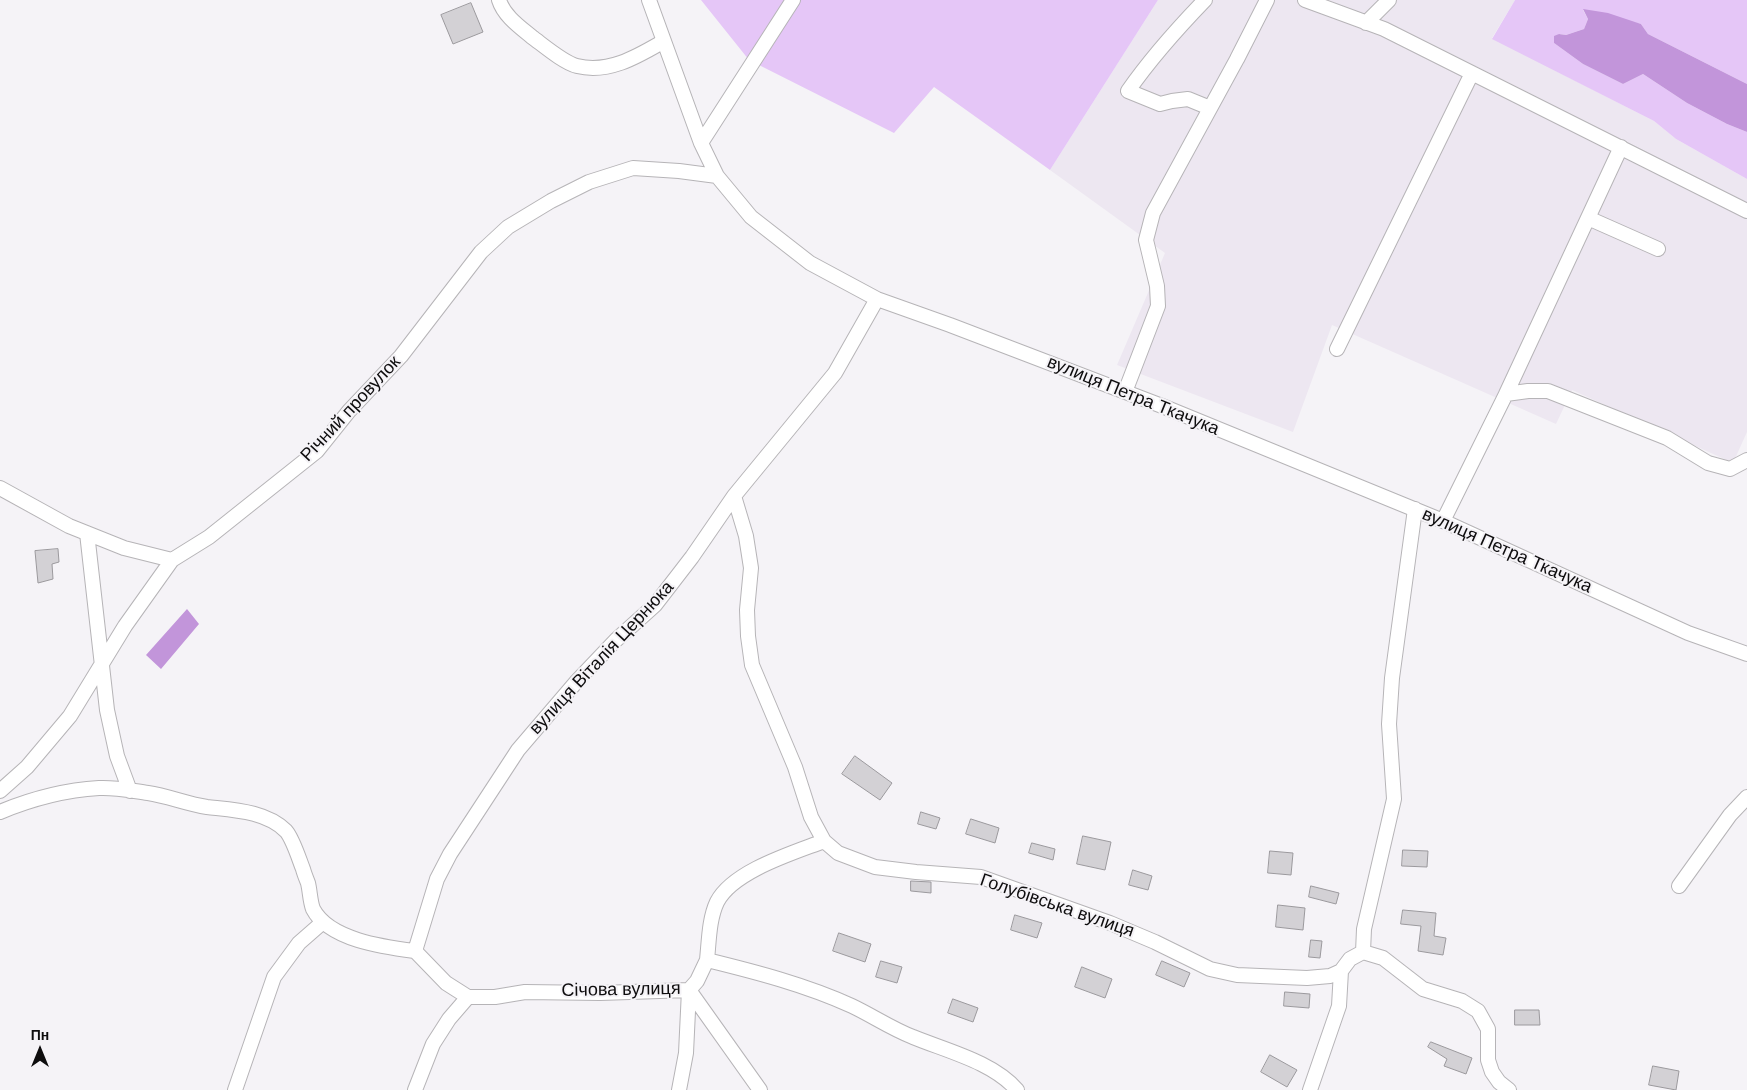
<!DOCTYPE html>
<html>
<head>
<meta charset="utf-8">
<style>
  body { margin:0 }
  #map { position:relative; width:1747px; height:1090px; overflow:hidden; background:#f5f3f7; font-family:Helvetica,sans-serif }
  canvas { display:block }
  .north { position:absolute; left:15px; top:1025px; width:50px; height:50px; -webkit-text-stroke:4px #f5f3f7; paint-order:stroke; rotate:0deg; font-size:14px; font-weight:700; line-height:20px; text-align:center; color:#0e0d0e }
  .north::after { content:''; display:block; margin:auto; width:18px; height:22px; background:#0e0d0e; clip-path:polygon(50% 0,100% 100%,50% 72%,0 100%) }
</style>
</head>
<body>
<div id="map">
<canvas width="1747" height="1090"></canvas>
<div class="north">Пн</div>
</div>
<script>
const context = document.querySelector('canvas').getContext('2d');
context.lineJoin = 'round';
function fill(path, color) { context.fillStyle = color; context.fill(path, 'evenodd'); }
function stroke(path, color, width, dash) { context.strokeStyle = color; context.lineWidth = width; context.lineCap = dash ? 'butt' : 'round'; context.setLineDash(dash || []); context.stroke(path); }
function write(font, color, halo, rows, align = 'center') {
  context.font = font + ' Helvetica,sans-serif'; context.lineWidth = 4; context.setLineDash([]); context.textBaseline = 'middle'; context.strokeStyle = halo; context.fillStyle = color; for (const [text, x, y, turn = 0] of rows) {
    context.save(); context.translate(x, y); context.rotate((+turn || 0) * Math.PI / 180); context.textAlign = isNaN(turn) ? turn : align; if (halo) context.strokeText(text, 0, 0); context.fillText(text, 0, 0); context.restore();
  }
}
fill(new Path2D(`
  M1158 0H1515L1492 38 1654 121 1676 139 1747 179V432L1733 463 1572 390 1556 424 1332 325 1293 432 1117 365 1165 253 1050 170Z`), '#ede7f1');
fill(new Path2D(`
  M701 0H1158L1050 170 934 87 894 133 749 60Z
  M1515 0H1747V84L1648 34 1641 24 1583 10 1588 19 1584 29 1566 35 1559 34 1554 43 1583 64 1623 84 1643 74 1687 103 1727 124 1747 132V179L1676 139 1654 121 1492 39Z`), '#e5c6f7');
fill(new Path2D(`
  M1583 9 1608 13 1641 24 1648 34 1747 84V132L1727 124 1687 103 1643 74 1623 84 1583 64 1554 43V36L1559 34 1566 35 1584 29 1588 19Z
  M187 609 199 624 161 669 146 655Z`), '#c295da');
const building = new Path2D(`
  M471 3 483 32 453 44 441 15Z
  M58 549 59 562 52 564 53 579 38 583 35 551Z
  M855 756 892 783 880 800 842 774Z
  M921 812 940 818 936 829 918 824Z
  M971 819 999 828 995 843 966 834Z
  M1083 836 1111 842 1105 870 1077 864Z
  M1032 843 1055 849 1053 860 1029 853Z
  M1403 850 1428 851 1427 867 1402 866Z
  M1270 851 1293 853 1291 875 1268 873Z
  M1133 870 1152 876 1148 890 1129 885Z
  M911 881 931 882V893L911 891Z
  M1311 886 1339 893 1336 904 1309 897Z
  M1278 905 1305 908 1303 930 1276 927Z
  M1403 910 1436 913 1434 936 1446 938 1443 955 1418 951 1421 926 1401 924Z
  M1015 915 1042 923 1037 938 1011 930Z
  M839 933 871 944 865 962 833 951Z
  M1311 940 1322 941 1320 958 1309 957Z
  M881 961 902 967 897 983 876 977Z
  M1162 961 1190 973 1184 987 1156 975Z
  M1082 967 1112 979 1105 998 1075 987Z
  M1285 992 1310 994 1309 1008 1284 1006Z
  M953 999 978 1008 973 1022 948 1013Z
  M1515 1010H1539L1540 1025H1515Z
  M1431 1042 1472 1058 1466 1074 1444 1066 1447 1059 1428 1047Z
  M1270 1055 1297 1070 1287 1087 1261 1072Z
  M1653 1066 1679 1071 1676 1090 1649 1085Z`);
fill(building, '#d3d1d5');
stroke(building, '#9b999d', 1);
const minor = new Path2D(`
  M499 0C504 16 520 27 532 37 543 45 564 63 577 66 609 74 638 56 664 41
  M649 0 701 143 717 176 751 217 810 263 877 299 950 325 1162 406 1443 521 1688 633 1747 654
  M1205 0C1177 29 1151 58 1128 91L1160 104 1172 101 1188 99 1210 108
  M1305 0 1384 29 1747 211
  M1366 23 1389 0
  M701 143 793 0
  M1588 218 1658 249
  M1337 349 1472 73
  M1125 392 1158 306 1157 286 1146 240 1153 213 1237 59 1267 0
  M1506 394 1621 147
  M0 488 69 526 124 548 172 560
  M734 496 746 536 751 568 747 610 748 636 752 665 795 767 811 817 824 841 838 853 875 867 916 872 981 877 1110 923 1155 942 1210 969 1237 975 1307 978 1330 976 1341 971 1350 959 1363 952 1383 958 1423 989 1462 1001 1478 1011 1488 1029V1060L1492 1072 1499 1082 1509 1090
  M1443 521 1506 394 1528 391H1548L1667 438 1708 463 1730 469 1747 460
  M87 533 107 710 117 756 130 791
  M0 791 27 767 70 716 125 626 172 560 209 537 317 451 349 411 401 356 481 252 508 227 551 201 589 182 633 168 679 171 717 176
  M0 812C31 799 66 790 99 788 115 787 133 791 148 793 168 796 187 804 207 807 233 810 266 811 286 831 293 839 299 859 303 869 304 873 306 878 308 883 310 891 310 901 313 909 329 940 384 947 415 951
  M1679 886 1730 815 1747 797
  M1363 952 1364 929 1394 799 1389 724 1392 678 1415 509
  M707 960C709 941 709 919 717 902 733 871 793 853 824 841
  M689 990 760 1090
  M468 997 446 983 415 951 437 879 450 854 518 750 577 681 616 640 655 605 692 557 734 496 835 373 877 299
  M235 1090 274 977 299 943 323 922
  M415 1090 433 1044 449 1019 468 997H495L525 992 600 993 689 990 697 981 707 960C756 972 806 985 852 1006 873 1016 892 1029 913 1037 947 1051 993 1062 1017 1090
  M679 1090 686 1053 689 990
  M1310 1090 1339 1006 1341 971`);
stroke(minor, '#b6b4b7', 16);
stroke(minor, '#fff', 14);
write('18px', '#0e0d0e', '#f5f3f7', [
  ["вулиця Петра Ткачука",1133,396,22],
  ["Річний провулок",351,409,-47],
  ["вулиця Петра Ткачука",1507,551,24],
  ["вулиця Віталія Цернюка",602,658,-47],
  ["Голубівська вулиця",1057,906,19],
  ["Січова вулиця",621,990,-1]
]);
</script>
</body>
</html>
